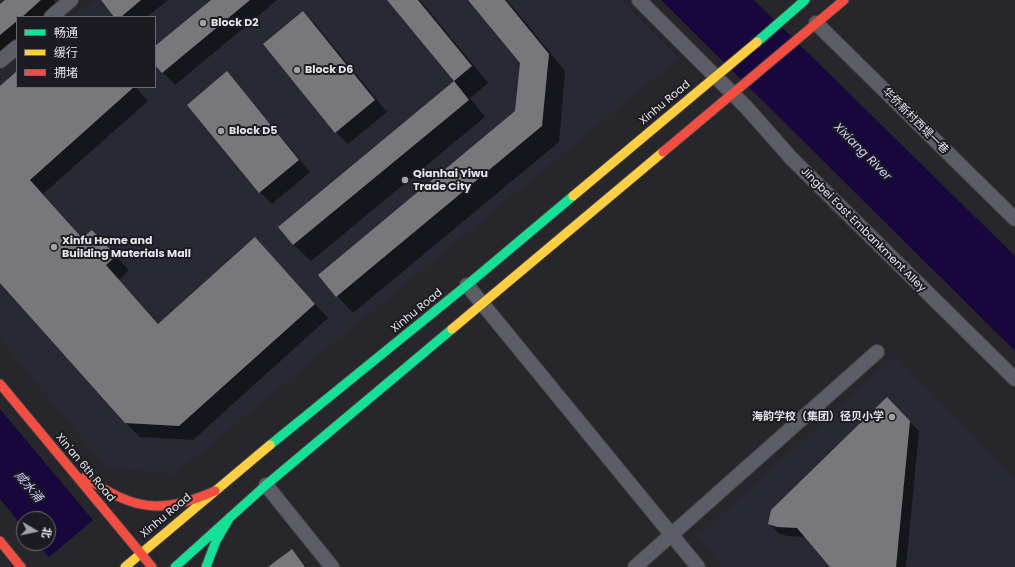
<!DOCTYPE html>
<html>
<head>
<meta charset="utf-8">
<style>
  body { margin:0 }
  #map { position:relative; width:1015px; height:567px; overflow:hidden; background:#26262b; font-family:Poppins,"Noto Sans SC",sans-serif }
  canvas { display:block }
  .legend { position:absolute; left:16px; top:16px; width:140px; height:72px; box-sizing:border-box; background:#1c1b22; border:1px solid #6c6b71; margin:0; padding:5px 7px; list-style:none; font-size:12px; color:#e3e3e8 }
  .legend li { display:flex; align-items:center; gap:8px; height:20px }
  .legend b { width:20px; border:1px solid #6c6b71 }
  .north { position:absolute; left:16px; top:511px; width:40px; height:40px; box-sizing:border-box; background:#1c1b22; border:1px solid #6c6b71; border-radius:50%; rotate:99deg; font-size:11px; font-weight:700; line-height:16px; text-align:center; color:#e3e3e8 }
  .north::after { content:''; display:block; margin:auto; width:14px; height:18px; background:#a1a1a6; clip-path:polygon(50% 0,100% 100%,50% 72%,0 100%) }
</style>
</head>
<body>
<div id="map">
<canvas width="1015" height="567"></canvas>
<ul class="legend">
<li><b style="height:5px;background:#16e098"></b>畅通</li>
<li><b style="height:5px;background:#ffcf43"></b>缓行</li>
<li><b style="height:5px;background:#f24e42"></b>拥堵</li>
</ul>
<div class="north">北</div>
</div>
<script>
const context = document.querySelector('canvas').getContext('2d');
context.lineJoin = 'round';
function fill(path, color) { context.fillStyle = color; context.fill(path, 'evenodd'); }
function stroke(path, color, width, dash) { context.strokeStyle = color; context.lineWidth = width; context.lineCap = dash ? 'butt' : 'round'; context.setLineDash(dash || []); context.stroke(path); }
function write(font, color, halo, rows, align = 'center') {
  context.font = font + ' Poppins,"Noto Sans SC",sans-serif'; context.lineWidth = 4; context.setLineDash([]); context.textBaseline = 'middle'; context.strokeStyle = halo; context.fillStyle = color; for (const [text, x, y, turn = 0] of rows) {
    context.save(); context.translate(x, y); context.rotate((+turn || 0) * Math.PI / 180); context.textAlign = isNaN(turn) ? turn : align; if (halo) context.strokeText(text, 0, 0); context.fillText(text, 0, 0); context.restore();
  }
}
fill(new Path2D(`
  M93 0H621L679 58 175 474 106 468 0 339V81L17 66V87H155V17H73Z
  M896 356 1015 478V567H722L697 537Z`), '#292935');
fill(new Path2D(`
  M661 0H754L1015 256V351Z
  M0 409 93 520 49 557 37 543H48V519H24V528L0 499Z`), '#17073c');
fill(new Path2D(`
  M7 0H53L63 12 57 17H17V51L0 66V6Z
  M103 0H168L147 17H116Z
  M213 0H277L175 85 155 64V47Z
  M388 0H420L488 83 470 98 485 117 311 261 294 245 280 227 455 81Z
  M469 0H507L565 71 559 142 353 313 337 296 516 112 521 63Z
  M303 12 315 24 387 112 348 144 336 132 264 45Z
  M17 72V87H136L148 101 43 194 83 239 92 231 129 270 119 280 159 324 255 238 328 318 193 440 140 437 126 423 0 281V87Z
  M226 73 238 85 310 172 272 204 260 192 188 105Z
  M896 408 919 431 906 567H832L806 537 787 536 778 533 769 523Z
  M292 551 306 567H270Z`), '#0007');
fill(new Path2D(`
  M5 0H41L22 17H17V21L0 35V4Z
  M101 0H141L121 17H114Z
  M211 0H250L162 73 155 65V46Z
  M387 0H418L472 66 454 81Z
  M468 0H505L549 54 542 126 336 297 318 275 515 111 520 63Z
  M303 11 375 100 335 133 263 44Z
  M17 71V87H134L30 180 82 238 92 230 116 256 106 265 158 324 255 237 315 304 179 426 125 423 0 283V86Z
  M227 71 299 160 259 193 187 105Z
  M454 81 469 100 293 245 278 227Z
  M887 397 910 421 896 567H830L797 528 777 527 768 524 771 510Z
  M292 549 305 567H268Z`), '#78787c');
const street = new Path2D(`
  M639 0 746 107 791 158 1015 379
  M51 17 71 0
  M816 23 1015 219
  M0 61 17 47
  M467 285 698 567
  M266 485 332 567
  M635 567 877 352`);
const fast = new Path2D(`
  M757 42 805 0
  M270 445 467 285 573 196
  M175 567 266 485 452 329
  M206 567 216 541 230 517`);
const slow = new Path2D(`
  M573 196 757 42
  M452 329 663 152
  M125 567 270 445`);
const jam = new Path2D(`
  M663 152 844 0
  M0 384 152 567
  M85 477C134 510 160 515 215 491
  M0 541 21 567`);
stroke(street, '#414145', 16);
stroke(fast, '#414145', 11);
stroke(slow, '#414145', 11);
stroke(jam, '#414145', 11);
stroke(street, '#5d5d67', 14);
stroke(fast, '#16e098', 9);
stroke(slow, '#ffcf43', 9);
stroke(jam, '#f24e42', 9);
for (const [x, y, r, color] of [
  [203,23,4,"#a1a1a6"],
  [297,70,4,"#a1a1a6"],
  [221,131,4,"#a1a1a6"],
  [405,180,4,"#a1a1a6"],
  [54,247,4,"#a1a1a6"],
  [892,417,4,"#a1a1a6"]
]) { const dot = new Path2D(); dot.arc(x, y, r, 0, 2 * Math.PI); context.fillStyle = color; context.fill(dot); stroke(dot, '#1c1b22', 1.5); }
write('bold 11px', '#e3e3e8', '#1c1b22', [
  ["Block D2",211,23],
  ["Block D6",305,70],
  ["Block D5",229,131],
  ["Qianhai Yiwu",413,174],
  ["Trade City",413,187],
  ["Xinfu Home and",62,241],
  ["Building Materials Mall",62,254],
  ["海韵学校（集团）径贝小学",884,417,"right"]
], 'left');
write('11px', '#e3e3e8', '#1c1b22', [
  ["Xinhu Road",665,103,-40],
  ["华侨新村西堤一巷",915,121,45],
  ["Jingbei East Embankment Alley",863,230,45],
  ["Xinhu Road",417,311,-39],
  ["Xin'an 6th Road",85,468,50],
  ["Xinhu Road",166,516,-40]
]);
write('italic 12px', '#cfcdfa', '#1c1b22', [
  ["Xixiang River",862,152,45],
  ["咸水涌",28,487,50]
]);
</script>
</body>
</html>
